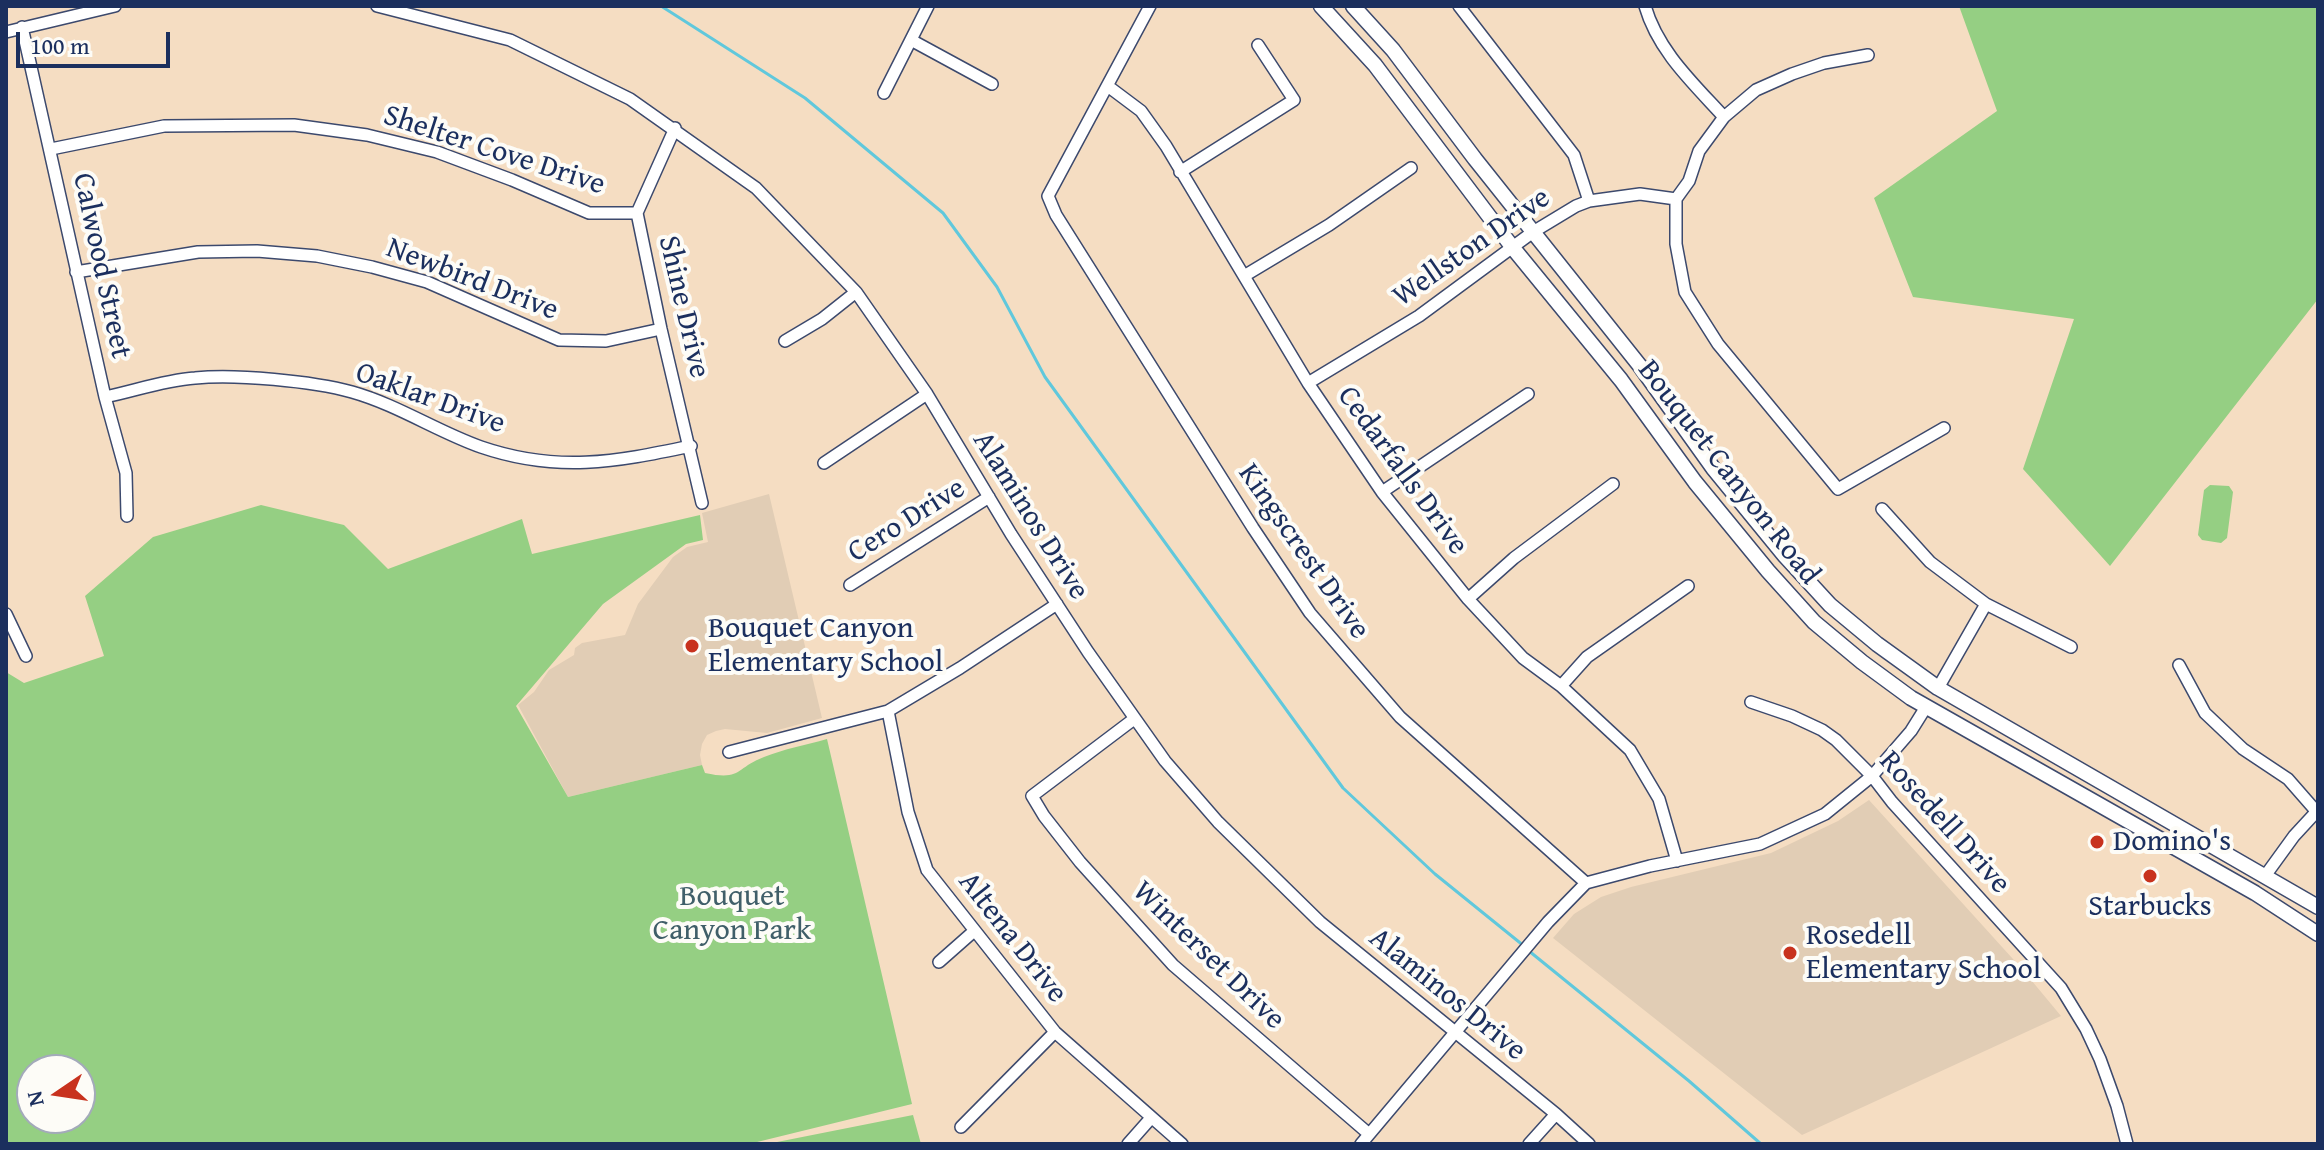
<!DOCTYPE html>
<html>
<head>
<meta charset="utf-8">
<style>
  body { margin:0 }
  #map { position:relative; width:2324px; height:1150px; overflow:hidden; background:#f5ddc2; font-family:"Gentium Book Plus",serif }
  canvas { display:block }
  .frame { position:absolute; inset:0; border:8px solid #1b2f5e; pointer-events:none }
  .north { position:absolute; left:16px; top:1054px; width:80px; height:80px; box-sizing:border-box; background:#fdfcf7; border:2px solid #a3aaba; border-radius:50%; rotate:257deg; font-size:22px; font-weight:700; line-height:32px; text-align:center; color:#1b2f5e }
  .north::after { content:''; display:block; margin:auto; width:28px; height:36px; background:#c8321e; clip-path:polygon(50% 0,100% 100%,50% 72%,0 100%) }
  .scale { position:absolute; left:16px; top:32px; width:154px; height:36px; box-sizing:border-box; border:4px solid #1b2f5e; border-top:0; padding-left:10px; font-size:24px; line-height:28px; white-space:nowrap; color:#1b2f5e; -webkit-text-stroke:6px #fdfcf7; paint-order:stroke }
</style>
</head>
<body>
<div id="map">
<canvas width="2324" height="1150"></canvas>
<div class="frame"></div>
<div class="north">N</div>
<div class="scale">100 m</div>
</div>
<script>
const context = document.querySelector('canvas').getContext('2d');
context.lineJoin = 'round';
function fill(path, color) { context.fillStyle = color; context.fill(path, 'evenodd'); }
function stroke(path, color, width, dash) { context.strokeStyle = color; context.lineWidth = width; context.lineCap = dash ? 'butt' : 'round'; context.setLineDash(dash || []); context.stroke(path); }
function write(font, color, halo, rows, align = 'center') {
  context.font = font + ' "Gentium Book Plus",serif'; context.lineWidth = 8; context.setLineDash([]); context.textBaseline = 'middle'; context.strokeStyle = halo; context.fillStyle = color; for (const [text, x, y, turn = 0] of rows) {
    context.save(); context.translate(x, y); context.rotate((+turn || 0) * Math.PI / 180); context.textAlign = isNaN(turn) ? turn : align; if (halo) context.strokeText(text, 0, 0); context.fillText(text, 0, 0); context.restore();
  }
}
fill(new Path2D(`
  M769 494 822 718 767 733 725 729 716 731 707 735 702 744 700 755 702 765 568 797 518 705 534 692 549 670 574 655 575 648 582 643 625 635 638 604 673 557 687 547 708 542 702 513Z
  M1869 800 2022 969 2061 1016 1802 1135 1553 938 1574 914 1601 897 1631 887 1771 853 1838 821Z`), '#e1cdb5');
fill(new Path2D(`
  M1959 6H2318V299L2110 566 2023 469 2074 319 1913 297 1874 198 1997 111Z
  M2210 485 2229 486 2233 492 2227 538 2221 543 2202 540 2198 535 2204 490Z
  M261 505 344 525 388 569 522 519 532 554 700 515 703 540 686 544 603 604 516 706 568 797 702 765 705 773C742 781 735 768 764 757 784 749 806 745 827 739L912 1104 749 1144H6V672L24 683 104 656 85 596 153 537ZM80 1070V1118H32V1070Z
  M913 1115 921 1144H767Z`), '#95cf83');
stroke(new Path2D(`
  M661 6 805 98 943 213 997 287 1045 377 1343 788 1435 874 1524 946
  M1529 951 1689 1081 1761 1144`), '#60c8dc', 3);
const minor = new Path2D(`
  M377 6 510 40 630 99 756 188 856 292 927 394 1011 534 1088 652 1165 761 1218 822 1320 922 1556 1114 1589 1144
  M1150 6 1048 196 1056 215 1253 528 1310 613 1400 717 1586 883
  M1459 6 1574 155 1589 201
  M1645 6C1658 51 1693 83 1724 117
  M22 27 105 397 126 473 127 516
  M6 32 115 6
  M911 40 992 84
  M1868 55 1824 63 1792 74 1756 90 1724 117 1699 151 1689 181 1676 199V244L1685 292 1718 344 1838 489 1944 428
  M1109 87 1141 111 1166 146 1308 383 1382 492 1468 599 1523 658 1561 686 1630 750 1659 799 1677 861
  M884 93 928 6
  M675 128 637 213 661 329 702 503
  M51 149 164 126 294 125 367 135 437 152 512 180 589 213H637
  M1180 172 1294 100 1258 45
  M76 272 198 252 257 251 317 256 372 267 427 282 559 340 606 341 661 329
  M1244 276 1329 225 1411 168
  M785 341 822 319 856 292
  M1308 383 1419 316 1533 232 1576 206 1589 201 1640 194 1676 199
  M105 397C134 391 165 380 195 378 236 374 312 381 352 392 398 405 438 432 481 447 557 473 615 462 691 446
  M824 463 927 394
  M1382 492 1528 394
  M1882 509 1930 562 1986 604 2071 647
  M850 585 989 497
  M1468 599 1514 558 1613 484
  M6 614 26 656
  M2179 665 2205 713 2243 749 2288 779 2316 811
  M1561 686 1587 657 1688 586
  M1938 688 1986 604
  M1751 702 1792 716 1822 730 1836 740 1872 776 1892 802 2061 988 2086 1029 2100 1059 2117 1106 2127 1144
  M888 711 908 812 927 870 1055 1032 1182 1144
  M1134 719 1032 796 1044 816 1080 862 1173 965 1369 1134
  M729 752 888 711 960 668 1057 604
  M2265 876 2294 836 2318 810
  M939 962 973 932
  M961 1127 1055 1032
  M1128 1144 1151 1118
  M1361 1144 1548 922 1586 883 1650 866 1760 844 1825 814 1872 776 1911 731 1926 707
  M1529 1144 1556 1114`);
const major = new Path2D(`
  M1321 6 1375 65 1513 248 1621 380 1695 482 1768 571 1814 622 1862 662 1911 698 2255 893 2318 934
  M1353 6 1393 50 1475 159 1640 366 1713 468 1785 556 1830 605 1877 644 1938 688 2318 907`);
stroke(minor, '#3c496d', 14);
stroke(major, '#3c496d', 17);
stroke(minor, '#fff', 11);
stroke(major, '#fff', 14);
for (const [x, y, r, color] of [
  [692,646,8,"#c8321e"],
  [2097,842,8,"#c8321e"],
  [2150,876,8,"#c8321e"],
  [1790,953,8,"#c8321e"]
]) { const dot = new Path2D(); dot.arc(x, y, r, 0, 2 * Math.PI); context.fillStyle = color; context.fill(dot); stroke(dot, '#fdfcf7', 3); }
write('30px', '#1b2f5e', '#fdfcf7', [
  ["Shelter Cove Drive",494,151,18],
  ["Wellston Drive",1472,248,-35],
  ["Calwood Street",101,266,78],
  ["Newbird Drive",472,280,21],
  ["Shine Drive",683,307,77],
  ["Oaklar Drive",430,399,20],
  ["Cedarfalls Drive",1402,471,54],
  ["Bouquet Canyon Road",1728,473,52],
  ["Alaminos Drive",1030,516,58],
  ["Cero Drive",907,521,-32],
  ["Kingscrest Drive",1303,552,55],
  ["Rosedell Drive",1944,823,48],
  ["Altena Drive",1012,938,52],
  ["Winterset Drive",1208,956,44],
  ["Alaminos Drive",1447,995,39]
]);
write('30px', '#1b2f5e', '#fdfcf7', [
  ["Bouquet Canyon",708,629],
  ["Elementary School",708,663],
  ["Domino's",2113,842],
  ["Starbucks",2150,907,"center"],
  ["Rosedell",1806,936],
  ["Elementary School",1806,970]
], 'left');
write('30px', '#405f69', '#fdfcf7', [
  ["Bouquet",732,897],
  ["Canyon Park",732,931]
]);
</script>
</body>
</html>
